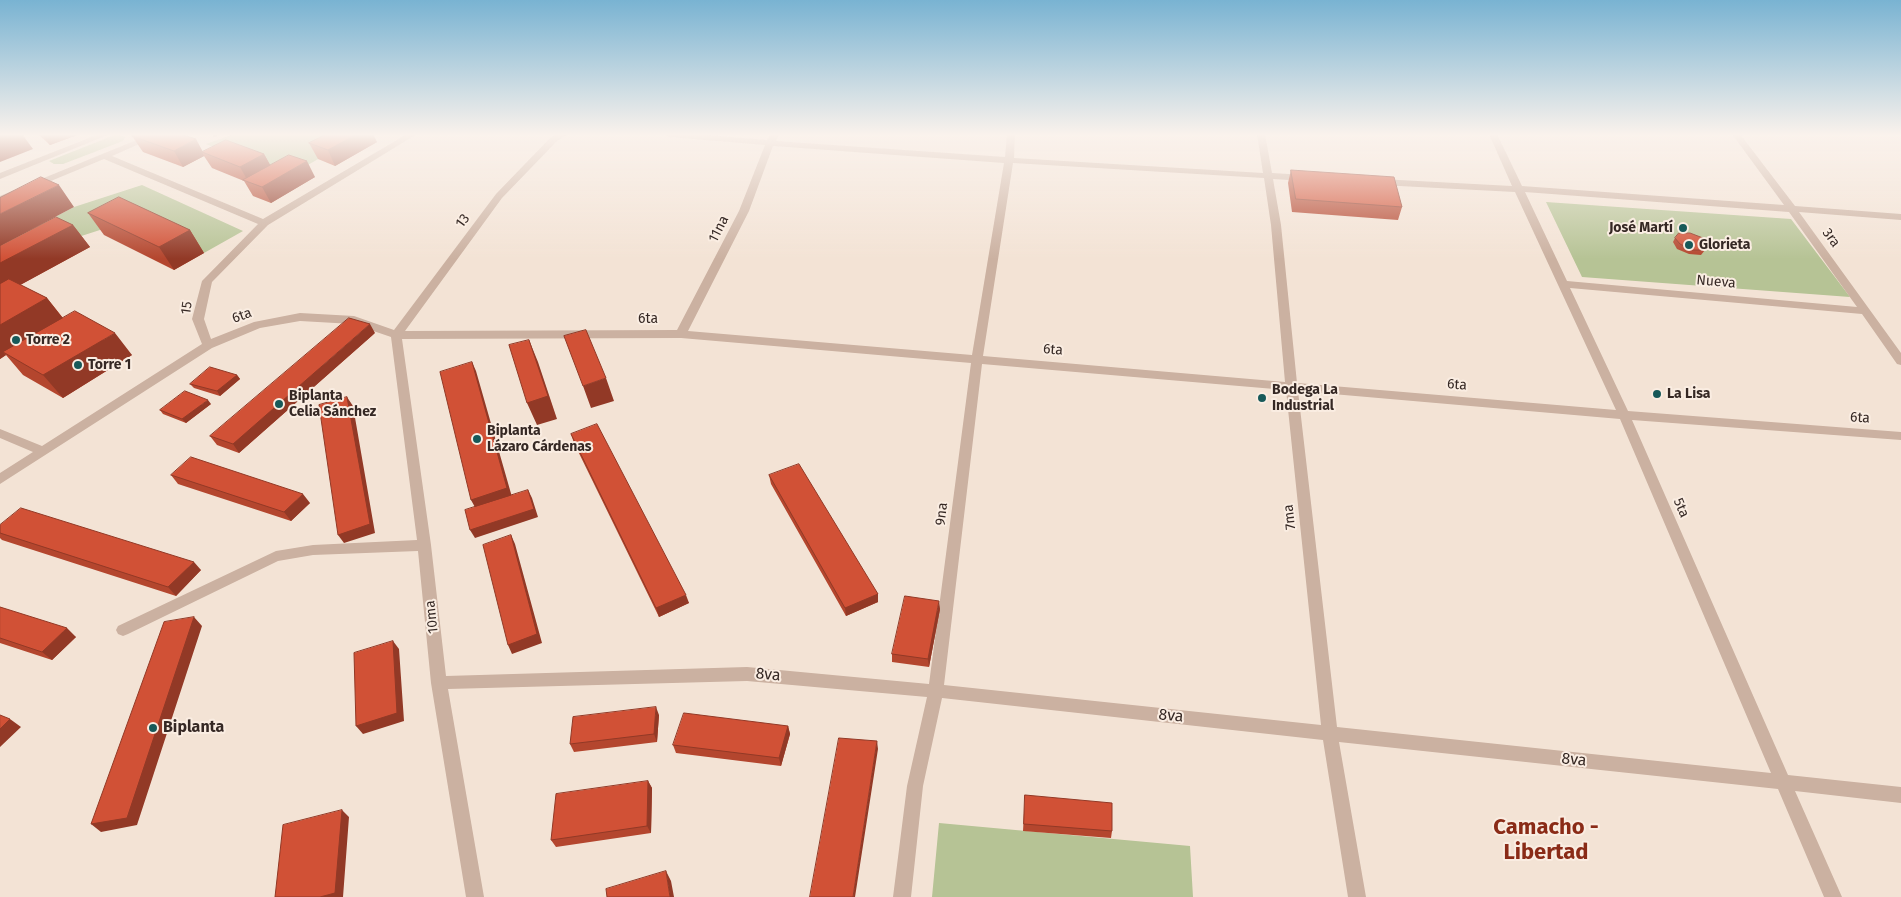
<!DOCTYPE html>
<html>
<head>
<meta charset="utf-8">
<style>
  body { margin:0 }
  canvas { display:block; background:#f3e3d5 }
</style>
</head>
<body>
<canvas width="1901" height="897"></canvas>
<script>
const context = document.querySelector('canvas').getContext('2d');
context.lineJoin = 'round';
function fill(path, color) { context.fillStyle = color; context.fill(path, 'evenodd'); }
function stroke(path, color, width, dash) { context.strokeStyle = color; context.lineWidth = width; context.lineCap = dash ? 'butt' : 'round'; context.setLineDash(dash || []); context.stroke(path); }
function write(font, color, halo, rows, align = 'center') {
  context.font = font + ' "Fira Sans",sans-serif'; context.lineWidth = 4; context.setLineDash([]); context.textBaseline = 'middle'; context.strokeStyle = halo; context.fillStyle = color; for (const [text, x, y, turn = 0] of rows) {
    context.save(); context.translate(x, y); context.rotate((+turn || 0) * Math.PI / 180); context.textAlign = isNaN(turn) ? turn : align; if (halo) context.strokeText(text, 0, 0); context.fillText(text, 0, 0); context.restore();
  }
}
fill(new Path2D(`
  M117 134 125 137 123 141 63 164H54L49 161Z
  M234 134H363L288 176 206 144Z
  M142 185 243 231 204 253 134 219 72 239 0 278V246L74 207Z
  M1546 202 1791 219 1850 297 1582 277Z
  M939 823 1190 846 1193 897H932Z`), '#b6c395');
fill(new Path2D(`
  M99 134H110L0 179V173Z
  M151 134H162L112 156 263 219 407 134H417L268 225 212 282 204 319 211 339 254 322 300 313 354 316 394 330 496 194 550 138 557 134H567L556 142 502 198 405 331 677 330 739 211 765 145 669 137 665 134H695L767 140 771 134H779L776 141 1005 157 1007 134H1015L1014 158 1263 173 1257 134H1265L1272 173 1305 175 1310 178 1305 181 1273 179 1281 225 1297 383 1616 410 1515 192 1380 185 1375 182 1380 179 1512 186 1489 134H1497L1522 186 1784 205 1732 134H1740L1795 206 1901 214V220L1799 212 1901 353V365L1897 364 1862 314 1570 288 1628 411 1901 432V440L1632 420 1788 775 1901 787V803L1795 791 1842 897H1824L1778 789 1339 742 1366 897H1348L1323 740 942 698 923 786 911 897H893L907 786 927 697 747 681 448 689 484 897H466L431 683 418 551 313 555 278 561 128 634 123 636 118 634 116 630 118 626 276 551 313 545 417 540 391 337 353 324 300 321 260 328 212 348 0 484V473L33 452 0 438V429L42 446 202 344 192 319 202 281 258 224 104 159 0 202V196ZM773 146 1004 163 972 355 688 331 749 211ZM1013 163 1264 178 1271 225 1285 382 983 356ZM1525 192 1789 212 1857 307 1567 281ZM681 338 971 363 929 684 747 667 446 676 431 545 402 339ZM982 364 1286 390 1321 725 944 685ZM1298 391 1620 419 1771 773 1337 727Z`), '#cbb1a1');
fill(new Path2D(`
  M38 134H80L50 145Z
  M132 136 203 152 264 154 270 165 315 177 271 203 253 196 244 181 212 168 204 156 183 167 143 152Z
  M377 142 335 166 318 159 309 143Z
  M1291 170 1402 207 1398 220 1292 212 1288 183Z
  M88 213 190 230 204 253 174 270 104 235Z
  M73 225 90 247 20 285 47 298 63 318 132 355 63 398 23 375 6 355 0 359V246Z
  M1675 238 1709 245 1701 255 1689 254 1677 249 1673 242Z
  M375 333 239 453 217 445 210 436Z
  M237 375 240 379 220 396 194 388 190 384Z
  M211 404 186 423 163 414 160 410Z
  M571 434 689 603 659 617 574 443Z
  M171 475 310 503 291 521 178 484Z
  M769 475 878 594V602L846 616 771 484Z
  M0 525 201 570 176 596 2 540 0 538Z
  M0 607 76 637 52 660 0 643Z
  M940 609 929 667 892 662V654Z
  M659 715 657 742 574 752 570 744Z
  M788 726 790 734 781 766 676 753 673 745Z
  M648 781 652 788 651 833 556 847 551 840Z
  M1025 795 1112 831 1111 838 1023 831Z`), '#b4462e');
fill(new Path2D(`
  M0 134H22L33 149 0 162Z
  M42 134H80L50 145Z
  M212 134H222L214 137Z
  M357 134H373L377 142 335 166 328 150Z
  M196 139 203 152H202L204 156 183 167 174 151Z
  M264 154 273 170 249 183 240 167Z
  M307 161 315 177 271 203 262 187Z
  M59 185 74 207 0 246V214Z
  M73 225 90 247 0 296V263Z
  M190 230 204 253 174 270 159 247Z
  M47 298 65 321 3 352 6 355 0 359V325Z
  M370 324 375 333 239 453 233 444Z
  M115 333 132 355 63 398 43 375Z
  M529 340 538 362 557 419 537 425 527 403Z
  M472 362 476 371 512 497 476 509 471 500Z
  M237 375 240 379 220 396 217 391Z
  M606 378 614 401 591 408 583 386Z
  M347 397 353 406 375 533 344 543 338 535Z
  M208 400 211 404 186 423 182 419Z
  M528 490 532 498 538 517 475 538 470 530Z
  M303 494 310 503 291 521 284 512Z
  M511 535 515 544 542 643 512 654 508 645Z
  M194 562 201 570 176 596 168 587Z
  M878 594V602L846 616 845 608Z
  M686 595 689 603 659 617 656 608Z
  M939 601 940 609 929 667 928 659Z
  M194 617 202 626 137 825 101 832 91 824Z
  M67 628 76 637 52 660 42 652Z
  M393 641 399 649 404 721 363 734 356 726Z
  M656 707 659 715 657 742 654 734Z
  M10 719 21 727 0 747V729Z
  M788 726 790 734 781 766 779 758Z
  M877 741 878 749 855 897H853Z
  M648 781 652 788 651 833 647 826Z
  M342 810 349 817 343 897H320Z
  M666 871 671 881 674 897H670Z`), '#923926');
const building = new Path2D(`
  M137 134H180L196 139 174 151 132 136Z
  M327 134H357L328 150 309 143Z
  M226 140 264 154 240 167 202 152Z
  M289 155 307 161 262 187 243 180Z
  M1291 170 1394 177 1402 207 1296 199Z
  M41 177 59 185 0 214V198Z
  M119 197 190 230 159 247 88 213Z
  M56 217 73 225 0 263V246Z
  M1679 233H1690L1703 238 1709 245 1704 250H1692L1680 244 1675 238Z
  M9 279 47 298 0 325V284Z
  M75 311 115 333 43 375 3 352Z
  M349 318 370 324 233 444 210 436Z
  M586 330 606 378 583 386 564 336Z
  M529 340 548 396 527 403 509 345Z
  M472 362 507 488 471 500 440 372Z
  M210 367 237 375 217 391 190 384Z
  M185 391 208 400 182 419 160 410Z
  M347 397 370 524 338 535 319 405Z
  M597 424 686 595 656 608 571 434Z
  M191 457 303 494 284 512 171 475Z
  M799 464 878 594 845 608 769 475Z
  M528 490 534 509 470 530 465 510Z
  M21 508 194 562 168 587 0 533V525Z
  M511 535 537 634 508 645 483 545Z
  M905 596 939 601 928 659 892 654Z
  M0 607 67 628 42 652 0 638Z
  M194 617 127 818 91 824 164 622Z
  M393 641 397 713 356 726 354 653Z
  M656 707 654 734 570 744 573 717Z
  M684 713 788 726 779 758 673 745Z
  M0 715 10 719 0 729Z
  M839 738 877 741 853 897H810Z
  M648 781 647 826 551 840 556 794Z
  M1025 795 1112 803V831L1024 824Z
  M342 810 335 893 320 897H275L283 825Z
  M666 871 670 897H607L606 889Z`);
fill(building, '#d15136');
stroke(building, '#923926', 1);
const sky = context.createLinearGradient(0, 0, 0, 259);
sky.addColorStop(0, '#79b3d2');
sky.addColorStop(0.52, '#faf2ec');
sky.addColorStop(1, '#faf2ec00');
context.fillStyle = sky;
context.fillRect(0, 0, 1901, 259);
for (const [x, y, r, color] of [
  [1683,228,5,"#175959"],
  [1689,245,5,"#175959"],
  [16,340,5,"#175959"],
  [78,365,5,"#175959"],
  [1657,394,5,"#175959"],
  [1262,398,5,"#175959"],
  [279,404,5,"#175959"],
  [477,439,5,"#175959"],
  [153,728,5,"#175959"]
]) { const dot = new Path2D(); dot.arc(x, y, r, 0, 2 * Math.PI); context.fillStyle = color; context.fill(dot); stroke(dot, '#faede2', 2); }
write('14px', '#352824', '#faede2', [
  ["13",463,221,-54],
  ["11na",719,229,-63],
  ["3ra",1831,238,54],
  ["Nueva",1716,282,5],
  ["15",187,308,-82],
  ["6ta",242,316,-20],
  ["6ta",648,319],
  ["6ta",1053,350,5],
  ["6ta",1457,385,5],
  ["6ta",1860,418,4],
  ["5ta",1681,508,67],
  ["9na",942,514,-83],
  ["7ma",1290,517,-96],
  ["10ma",432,617,-96]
]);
write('bold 14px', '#352824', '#faede2', [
  ["José Martí",1673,228,"right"],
  ["Glorieta",1699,245],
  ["Torre 2",26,340],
  ["Torre 1",88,365],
  ["Bodega La",1272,390],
  ["Industrial",1272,406],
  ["La Lisa",1667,394],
  ["Biplanta",289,396],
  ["Celia Sánchez",289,412],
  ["Biplanta",487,431],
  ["Lázaro Cárdenas",487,447]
], 'left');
write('16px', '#352824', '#faede2', [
  ["8va",768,675,5],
  ["8va",1171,716,6],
  ["8va",1574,760,6]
]);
write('bold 16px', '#352824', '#faede2', [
  ["Biplanta",163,728]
], 'left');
write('bold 22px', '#8a2b17', '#faede2', [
  ["Camacho -",1546,828],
  ["Libertad",1546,853]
]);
</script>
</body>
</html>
